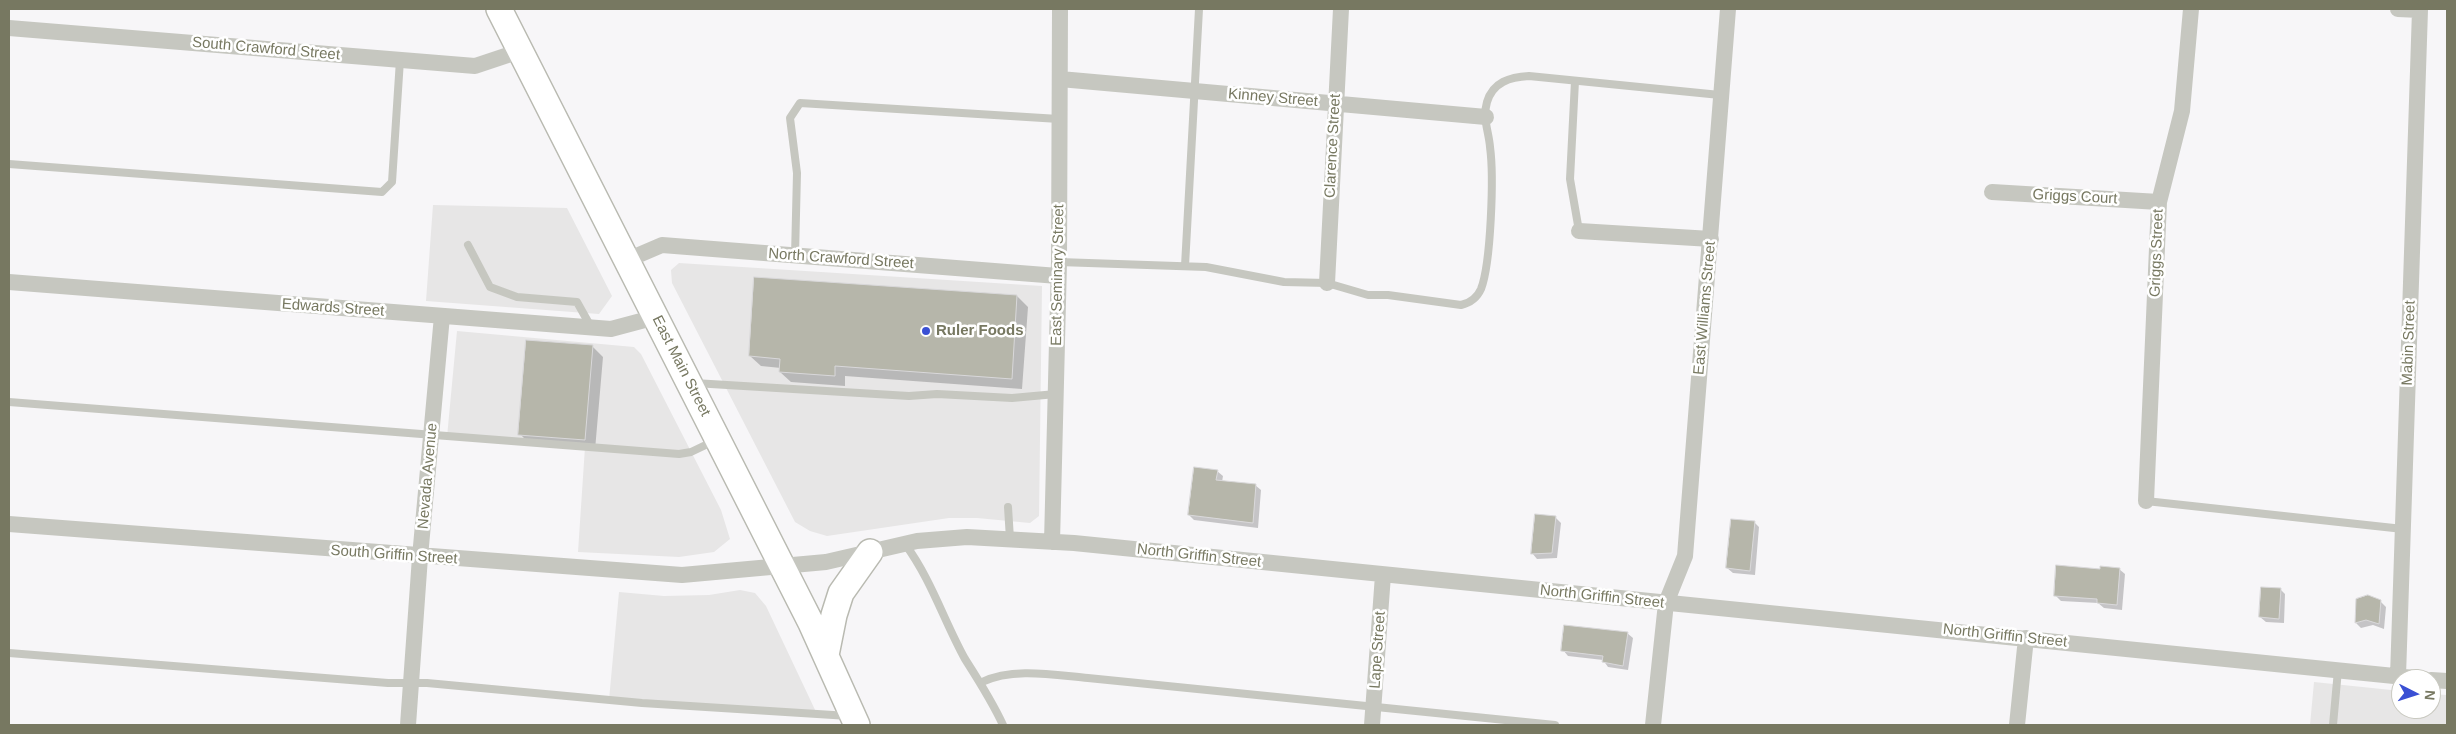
<!DOCTYPE html>
<html>
<head>
<meta charset="utf-8">
<style>
  body { margin:0 }
  #map { position:relative; width:2456px; height:734px; overflow:hidden; background:#f7f6f8; font-family:Arial,sans-serif }
  canvas { display:block }
  .frame { position:absolute; inset:0; border:10px solid #777861; pointer-events:none }
  .north { position:absolute; left:2391px; top:669px; width:50px; height:50px; box-sizing:border-box; background:#fff; border:1px solid #c9c9c0; border-radius:50%; rotate:95deg; font-size:14px; font-weight:700; line-height:20px; text-align:center; color:#777861 }
  .north::after { content:''; display:block; margin:auto; width:18px; height:22px; background:#3a50d4; clip-path:polygon(50% 0,100% 100%,50% 72%,0 100%) }
</style>
</head>
<body>
<div id="map">
<canvas width="2456" height="734"></canvas>
<div class="frame"></div>
<div class="north">N</div>
</div>
<script>
const context = document.querySelector('canvas').getContext('2d');
context.lineJoin = 'round';
function fill(path, color) { context.fillStyle = color; context.fill(path, 'evenodd'); }
function stroke(path, color, width, dash) { context.strokeStyle = color; context.lineWidth = width; context.lineCap = dash ? 'butt' : 'round'; context.setLineDash(dash || []); context.stroke(path); }
function write(font, color, halo, rows, align = 'center') {
  context.font = font + ' Arial,sans-serif'; context.lineWidth = 5; context.setLineDash([]); context.textBaseline = 'middle'; context.strokeStyle = halo; context.fillStyle = color; for (const [text, x, y, turn = 0] of rows) {
    context.save(); context.translate(x, y); context.rotate((+turn || 0) * Math.PI / 180); context.textAlign = isNaN(turn) ? turn : align; if (halo) context.strokeText(text, 0, 0); context.fillText(text, 0, 0); context.restore();
  }
}
fill(new Path2D(`
  M433 205 567 208 612 296 599 314 426 301Z
  M679 263 1042 286 1039 516 1030 523 977 518H949L827 536 810 531 795 522 672 283 671 270Z
  M457 331 634 347 641 354 721 510 730 539 714 552 679 557 578 552 585 447 447 437Z
  M740 590 755 593 766 606 817 714 609 700 619 592 664 596 709 595Z
  M2314 682 2401 691V709H2431V694L2447 695V725H2310Z`), '#e7e6e6');
fill(new Path2D(`
  M756 278 1017 296 1028 307 1022 389 845 376V386L791 382 780 372 781 368 761 366 750 356Z
  M592 346 603 357 595 450 531 445 520 434Z
  M1217 471 1223 476 1222 482 1255 485 1261 490 1258 528 1194 520 1189 515Z
  M1555 517 1561 523 1557 558 1537 559 1532 553Z
  M1754 522 1759 527 1755 575 1733 573 1727 568Z
  M2119 569 2125 574 2122 610 2104 608 2098 603 2061 601 2055 595Z
  M2280 589 2285 594 2284 623 2266 622 2260 617Z
  M2380 601 2386 607 2384 629 2373 625 2361 628 2356 623Z
  M1627 633 1633 638 1628 670 1608 667 1603 660 1568 656 1563 650Z`), '#0003');
const building = new Path2D(`
  M754 277 1017 295 1012 379 835 366V376L779 372 780 359 749 356Z
  M526 340 593 345 585 440 518 435Z
  M1194 467 1218 470 1216 480 1256 484 1253 523 1188 515Z
  M1535 514 1556 516 1552 553 1531 554Z
  M1731 519 1755 521 1750 571 1726 568Z
  M2056 565 2100 569V566L2120 568 2117 605 2097 603V599L2054 596Z
  M2261 587 2281 588 2279 619 2259 617Z
  M2368 595 2381 600 2379 624 2366 620 2355 623 2356 599Z
  M1564 625 1628 632 1623 666 1602 662 1603 656 1561 651Z`);
fill(building, '#b6b6aa');
stroke(building, '#d9d8da', 1);
const primary = new Path2D(`
  M499 9 811 623 857 725
  M826 655 834 615 841 593 870 552`);
stroke(primary, '#b9bab1', 28);
stroke(new Path2D(`
  M1575 81 1570 179 1579 231
  M9 164 382 192 392 182 400 60
  M468 245 490 287 517 297 577 302 591 327
  M795 256 797 173 790 118 800 103 1059 119
  M1059 262 1206 267 1284 282 1327 283 1368 295H1388L1461 305C1470 303 1477 298 1481 289 1491 263 1494 176 1490 147 1489 132 1482 118 1487 102 1493 82 1510 77 1529 76L1720 95
  M1185 266 1199 9
  M694 383 909 396 937 394 1012 398 1056 394
  M9 402 679 454 691 452 714 441
  M2146 501 2403 529
  M1008 507 1010 539
  M905 544C931 579 944 621 965 659 979 681 992 701 1003 725
  M9 653 388 683H427L642 703 849 716
  M982 682C1013 667 1054 675 1088 678L1555 725
  M2333 725 2338 670`), '#c6c7c0', 8);
stroke(new Path2D(`
  M2398 9 2420 10 2398 676
  M9 28 475 66 520 51
  M1060 79 1486 117
  M1992 192 2159 202
  M1579 231 1711 239
  M627 260 662 245 1058 276
  M9 282 611 329 656 317
  M1327 283 1341 9
  M2146 501 2159 202 2182 111 2191 9
  M9 524 682 575 826 562 917 541 967 537 1074 543 2424 679
  M1052 542 1059 262 1060 9
  M2431 680 2447 681
  M408 725 420 557 442 316
  M1372 725 1383 575
  M1653 725 1666 603 1685 556 1728 9
  M2017 725 2026 638`), '#c6c7c0', 16);
stroke(primary, '#fff', 25);
for (const [x, y, r, color] of [
  [926,331,5,"#3a50d4"]
]) { const dot = new Path2D(); dot.arc(x, y, r, 0, 2 * Math.PI); context.fillStyle = color; context.fill(dot); stroke(dot, '#fff', 2); }
write('15px', '#777861', '#fff', [
  ["South Crawford Street",266,49,5],
  ["Kinney Street",1273,98,5],
  ["Clarence Street",1333,146,-87],
  ["Griggs Court",2075,197,3],
  ["Griggs Street",2157,253,-88],
  ["North Crawford Street",841,259,4],
  ["East Seminary Street",1058,275,-89],
  ["Edwards Street",333,308,4],
  ["East Williams Street",1705,308,-85],
  ["Mabin Street",2409,343,-88],
  ["East Main Street",681,366,63],
  ["Nevada Avenue",428,476,-85],
  ["South Griffin Street",394,555,4],
  ["North Griffin Street",1199,556,6],
  ["North Griffin Street",1602,597,6],
  ["North Griffin Street",2005,636,6],
  ["Lape Street",1378,650,-86]
]);
write('bold 15px', '#777861', '#fff', [
  ["Ruler Foods",936,331]
], 'left');
</script>
</body>
</html>
